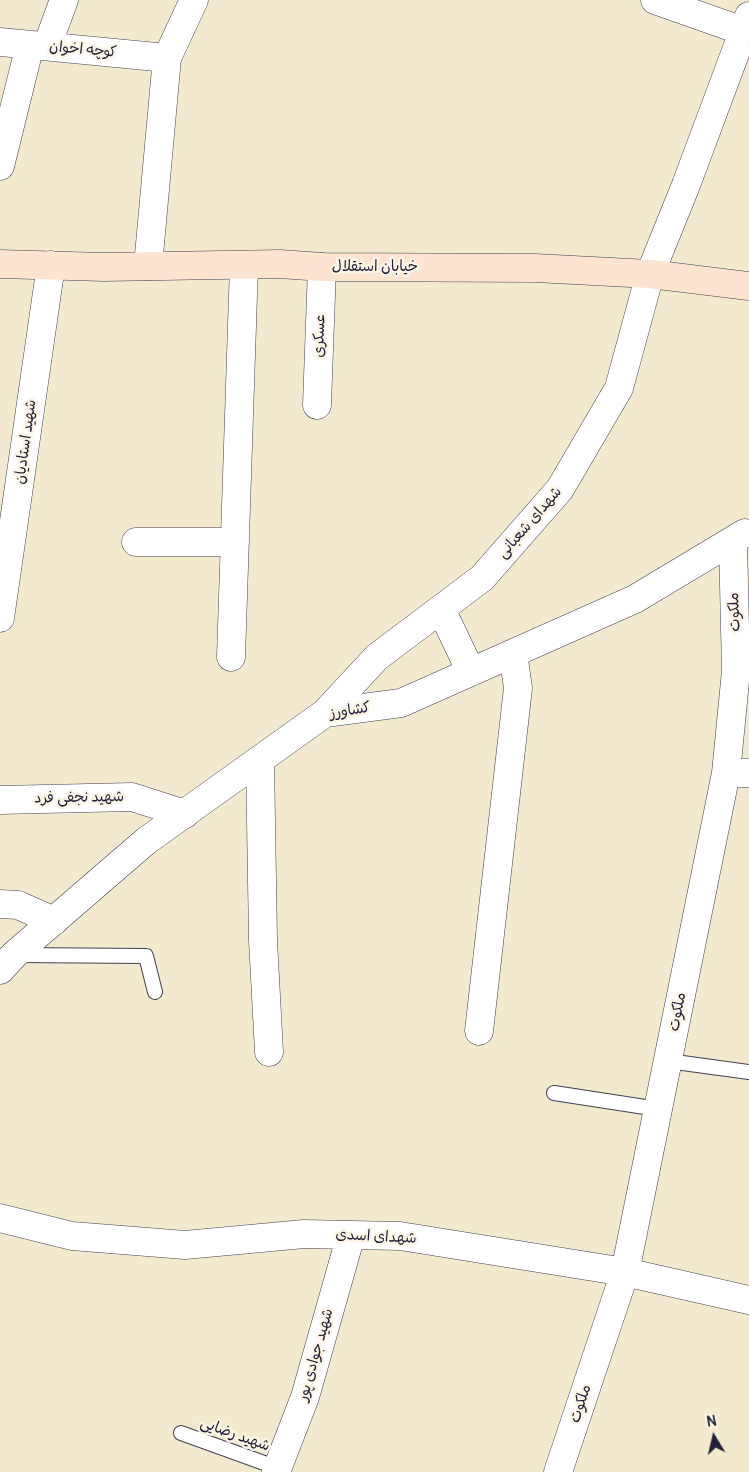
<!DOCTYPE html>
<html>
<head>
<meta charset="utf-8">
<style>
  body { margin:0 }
  #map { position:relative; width:749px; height:1472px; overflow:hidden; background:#f3e9ce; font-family:Pangolin,sans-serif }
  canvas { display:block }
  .north { position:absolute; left:689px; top:1412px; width:50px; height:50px; -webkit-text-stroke:4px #fcf5e5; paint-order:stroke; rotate:351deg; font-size:14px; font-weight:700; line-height:20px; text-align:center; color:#22223b }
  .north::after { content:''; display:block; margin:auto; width:18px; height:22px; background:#22223b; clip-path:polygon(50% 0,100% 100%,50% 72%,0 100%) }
</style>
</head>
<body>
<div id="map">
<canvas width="749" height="1472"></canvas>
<div class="north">N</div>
</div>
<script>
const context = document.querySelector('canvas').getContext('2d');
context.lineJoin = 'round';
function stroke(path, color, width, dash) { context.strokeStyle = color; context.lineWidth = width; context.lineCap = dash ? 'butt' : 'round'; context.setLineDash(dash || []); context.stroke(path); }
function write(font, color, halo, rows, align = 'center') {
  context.font = font + ' Pangolin,"Playpen Sans Arabic",sans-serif'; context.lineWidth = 5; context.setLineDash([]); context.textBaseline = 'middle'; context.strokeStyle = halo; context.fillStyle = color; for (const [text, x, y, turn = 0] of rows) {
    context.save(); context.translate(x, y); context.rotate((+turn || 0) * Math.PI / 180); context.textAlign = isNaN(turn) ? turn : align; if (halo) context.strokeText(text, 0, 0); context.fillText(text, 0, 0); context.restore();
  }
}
const lane = new Path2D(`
  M17 955 146 956 155 992
  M668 1061 749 1072
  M554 1093 658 1109
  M181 1433 278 1468`);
const street = new Path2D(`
  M655 0 743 31
  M0 42 167 58
  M47 46 64 0
  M0 166 30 45
  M148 266 167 58 194 0
  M317 405 322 267
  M136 542H235
  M441 609 471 672
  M0 618 51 265
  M231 657 244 265
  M325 713 377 657 482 578 560 489 619 388 650 274 686 185 749 16
  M260 760 263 940 269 1052
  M726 773H749
  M0 800 132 797 185 814
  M0 904 18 905 54 921
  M0 970 14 955 146 841 325 713 401 703 635 599 745 533
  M479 1031 518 688 513 653
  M0 1218 72 1236 185 1245 304 1234 400 1236 625 1272 749 1300
  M276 1472 305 1397 351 1235
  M558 1472 625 1272 726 773 736 671 733 541`);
const secondary = new Path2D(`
  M0 264 104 267 280 264 322 267 535 268 650 274 749 286`);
stroke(lane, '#414051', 16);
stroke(street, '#414051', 29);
stroke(secondary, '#414051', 29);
stroke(lane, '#fff', 14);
stroke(street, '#fff', 28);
stroke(secondary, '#fde4d0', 28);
write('15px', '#22223b', '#fcf5e5', [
  ["کوچه اخوان",83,50,5],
  ["خیابان استقلال",375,267],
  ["عسکری",320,336,-88],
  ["شهید استادیان",26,442,-82],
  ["شهدای شعبانی",530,523,-49],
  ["ملکوت",735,612,-92],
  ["کشاورز",350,711,-9],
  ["شهید نجفی فرد",79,798,-1],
  ["ملکوت",678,1012,-79],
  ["شهدای اسدی",376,1237,3],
  ["شهید جوادی پور",316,1355,-74],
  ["ملکوت",581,1404,-72],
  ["شهید رضایی",235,1435,20]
]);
</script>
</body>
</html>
